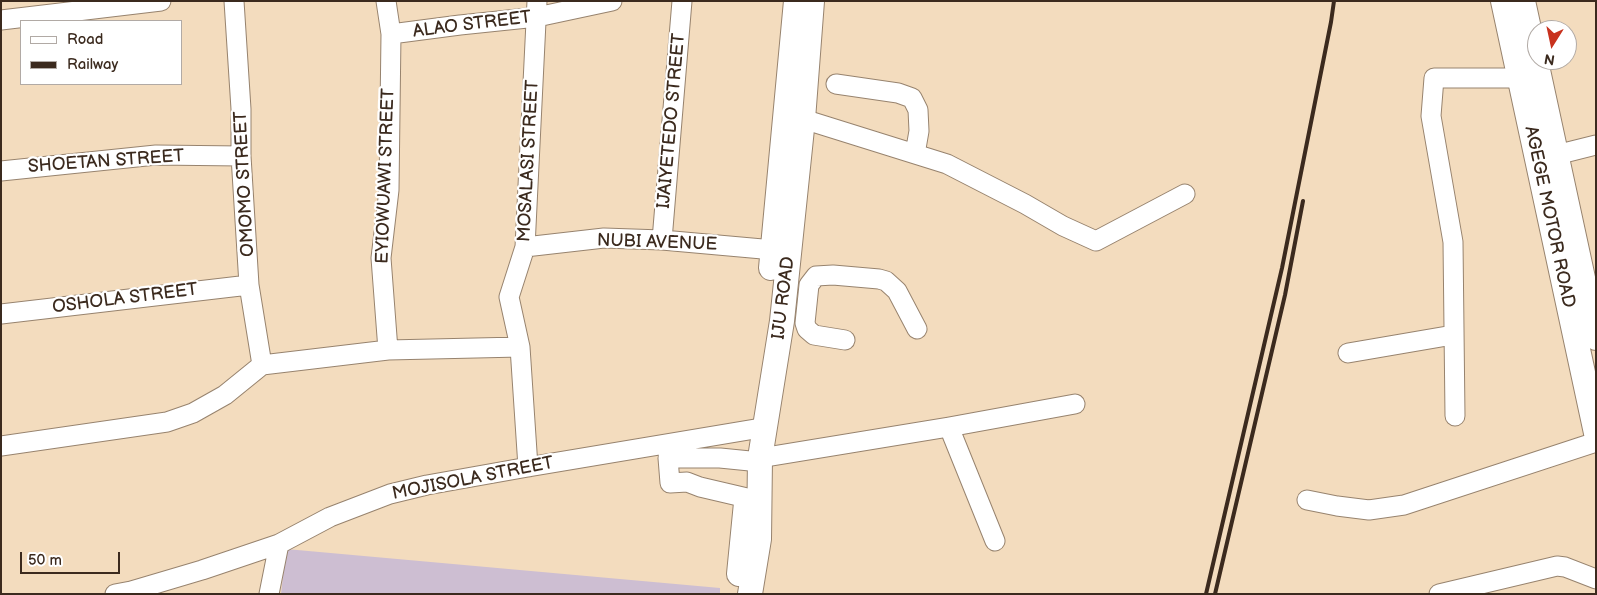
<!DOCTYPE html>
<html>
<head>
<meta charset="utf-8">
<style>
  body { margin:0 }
  #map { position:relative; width:1597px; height:595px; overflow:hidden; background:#f3dcbe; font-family:"Balsamiq Sans",sans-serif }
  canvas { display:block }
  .frame { position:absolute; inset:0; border:2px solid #3b2a1e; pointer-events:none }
  .legend { position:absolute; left:20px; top:20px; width:162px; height:65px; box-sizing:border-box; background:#fff; border:1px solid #b1aaa5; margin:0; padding:6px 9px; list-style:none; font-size:15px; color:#3b2a1e }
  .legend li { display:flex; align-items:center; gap:10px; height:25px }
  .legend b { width:25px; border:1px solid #b1aaa5 }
  .north { position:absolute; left:1527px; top:20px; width:50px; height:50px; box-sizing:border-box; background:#fff; border:1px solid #b1aaa5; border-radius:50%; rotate:190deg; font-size:14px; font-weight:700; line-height:20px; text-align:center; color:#3b2a1e }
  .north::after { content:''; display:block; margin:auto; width:18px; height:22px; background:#c8321e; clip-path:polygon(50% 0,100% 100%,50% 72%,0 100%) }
  .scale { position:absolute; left:20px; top:552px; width:100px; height:22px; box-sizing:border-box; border:2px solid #3b2a1e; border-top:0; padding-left:6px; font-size:15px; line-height:18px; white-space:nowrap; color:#3b2a1e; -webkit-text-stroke:4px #fff; paint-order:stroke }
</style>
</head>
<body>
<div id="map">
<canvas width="1597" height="595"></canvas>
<div class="frame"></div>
<ul class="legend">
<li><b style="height:6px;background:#fff"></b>Road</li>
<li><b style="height:6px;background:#3b2a1e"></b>Railway</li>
</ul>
<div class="north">N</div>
<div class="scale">50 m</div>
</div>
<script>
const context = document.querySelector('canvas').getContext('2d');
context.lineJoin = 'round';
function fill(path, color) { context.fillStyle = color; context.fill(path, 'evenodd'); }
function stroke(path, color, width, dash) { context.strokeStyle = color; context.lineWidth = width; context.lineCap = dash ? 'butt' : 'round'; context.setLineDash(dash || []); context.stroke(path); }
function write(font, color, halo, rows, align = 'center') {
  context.font = font + ' "Balsamiq Sans",sans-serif'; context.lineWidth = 4.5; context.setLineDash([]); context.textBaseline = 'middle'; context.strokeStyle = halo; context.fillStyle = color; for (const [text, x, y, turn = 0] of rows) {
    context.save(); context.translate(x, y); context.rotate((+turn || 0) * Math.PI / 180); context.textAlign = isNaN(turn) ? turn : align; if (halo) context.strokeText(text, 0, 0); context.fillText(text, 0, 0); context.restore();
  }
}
fill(new Path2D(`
  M286 549 720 588V594H281Z`), '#cdbed2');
const minor = new Path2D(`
  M234 1 241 109V156L249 285 262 365
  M386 1 391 34 389 190 381 258 388 350
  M1 20 161 1
  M391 34 460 25 537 17 612 1
  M836 84 898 93 912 98 918 110 919 131 915 154
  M803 119 947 164 1025 204 1063 226 1096 241 1185 194
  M1556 155 1596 145
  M1 171 156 155 241 156
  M662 240 682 1
  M525 247 604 238 662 240 785 251
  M1 314 249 285
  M845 340 814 335 807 329 805 323 809 285 816 276 833 275 879 279 886 281 897 291 917 329
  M1348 353 1453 335
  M262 365 388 350 520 347
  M1455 416 1453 242 1431 116 1434 78H1519
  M949 427 995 541
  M1 446 167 422 193 413 225 395 262 365
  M760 458 949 427 1075 404
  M528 467 520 347 509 297 525 247 537 1
  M747 498 700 487 687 482 670 483 668 458H720L750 461
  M1307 500 1337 506 1369 510 1404 505 1596 442
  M115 594 131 591 202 570 279 544 330 517 390 494 427 485 528 467 755 429
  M269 594 279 544
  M1439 594 1557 566 1565 567 1596 579`);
const major = new Path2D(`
  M1503 1 1596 433
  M1523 1 1596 338
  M771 268 796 1
  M739 574 746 503
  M750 594 759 539 760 458 782 321 803 119 812 1`);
stroke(minor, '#97836e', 21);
stroke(major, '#97836e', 26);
stroke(minor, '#fff', 19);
stroke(major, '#fff', 24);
stroke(new Path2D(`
  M1206 594 1282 268 1331 22 1334 1
  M1215 594 1285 295 1303 201`), '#3b2a1e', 4);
write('18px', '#3b2a1e', '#fff', [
  ["ALAO STREET",472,25,-7],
  ["IJAIYETEDO STREET",672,121,-85],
  ["MOSALASI STREET",529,161,-87],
  ["SHOETAN STREET",106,162,-4],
  ["EYIOWUAWI STREET",386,176,-88],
  ["OMOMO STREET",245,184,-93],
  ["AGEGE MOTOR ROAD",1549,217,78],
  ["NUBI AVENUE",657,243,2],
  ["IJU ROAD",784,298,-83],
  ["OSHOLA STREET",125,299,-7],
  ["MOJISOLA STREET",473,479,-11]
]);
</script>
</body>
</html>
